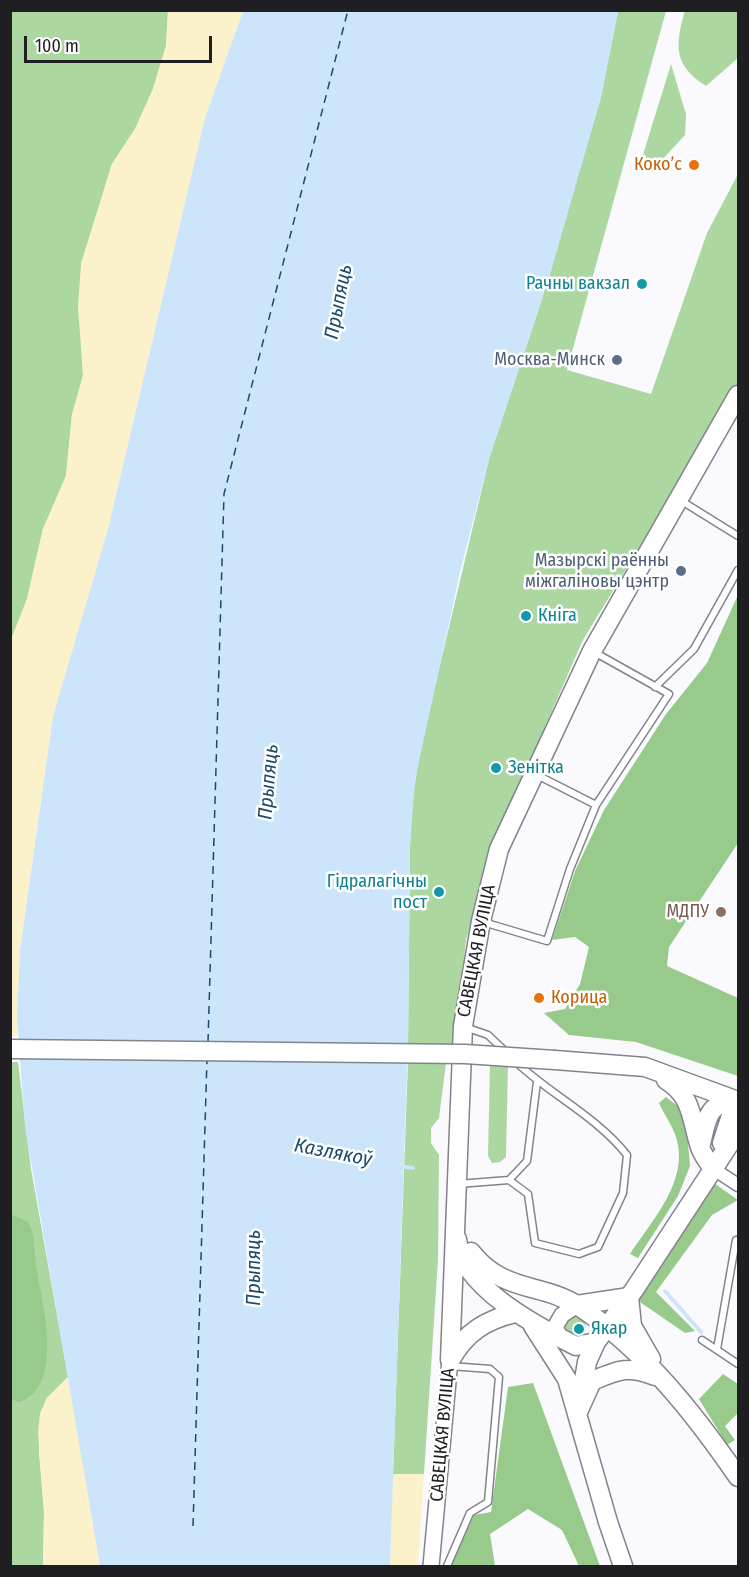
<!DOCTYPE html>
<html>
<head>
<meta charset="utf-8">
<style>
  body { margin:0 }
  #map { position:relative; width:749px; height:1577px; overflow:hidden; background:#fafafe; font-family:"Fira Sans Condensed",sans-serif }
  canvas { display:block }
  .frame { position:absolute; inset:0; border:12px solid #1f1f23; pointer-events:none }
  .scale { position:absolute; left:24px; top:36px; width:188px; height:27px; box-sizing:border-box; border:3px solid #1f1f23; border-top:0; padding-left:8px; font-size:18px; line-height:21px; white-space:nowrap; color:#1f1f23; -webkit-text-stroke:4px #fff; paint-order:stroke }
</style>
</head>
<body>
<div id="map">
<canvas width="749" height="1577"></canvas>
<div class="frame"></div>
<div class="scale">100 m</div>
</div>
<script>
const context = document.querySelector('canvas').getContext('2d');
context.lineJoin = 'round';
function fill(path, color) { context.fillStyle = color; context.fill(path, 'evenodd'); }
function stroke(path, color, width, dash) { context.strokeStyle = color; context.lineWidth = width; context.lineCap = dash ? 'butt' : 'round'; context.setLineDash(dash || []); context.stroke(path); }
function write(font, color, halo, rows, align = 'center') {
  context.font = font + ' "Fira Sans Condensed",sans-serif'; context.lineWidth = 5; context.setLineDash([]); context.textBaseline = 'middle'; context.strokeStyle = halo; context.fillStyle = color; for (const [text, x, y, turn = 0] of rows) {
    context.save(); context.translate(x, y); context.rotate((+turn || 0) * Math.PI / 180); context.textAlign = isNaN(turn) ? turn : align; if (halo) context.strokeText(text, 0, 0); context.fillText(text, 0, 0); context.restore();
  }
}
fill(new Path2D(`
  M685 10 738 11V58L706 86C673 65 675 46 685 10Z
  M11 11H168L166 46 153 89 135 129 112 164 81 264 83 376 72 415 66 476 43 529 27 599 11 640Z
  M618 11H666L567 370 651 394 707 233 738 174V385L583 640 489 854 466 940 456 1044H408L410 846 411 810 420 749 489 459 541 302 601 97Z
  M671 64 686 114 685 135 660 162 642 158Z
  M408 1061 446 1063 439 1118 431 1128V1143L439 1155 438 1260 424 1474H393Z
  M11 1062H18L31 1169 68 1377 47 1398 40 1414 39 1452 44 1512 43 1566H11Z
  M490 1063H508L506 1157 500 1162 492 1163 488 1156Z
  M564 1328a11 11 0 1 1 22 0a11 11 0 1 1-22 0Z`), '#acd7a1');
fill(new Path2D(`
  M738 595V843L669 947 667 966 738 998V1076L636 1042 569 1035 544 1013 565 1009 580 984 589 947 575 937 552 940 575 871 604 810 666 714 707 663Z
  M666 1097 679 1107 687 1131 690 1166 678 1196 638 1258 630 1254C652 1220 690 1180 676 1137 672 1125 664 1114 659 1103Z
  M714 1183 738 1200 712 1215 656 1292 695 1331 685 1333 637 1300Z
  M11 1214 28 1222 32 1231C35 1247 35 1262 38 1278 44 1310 63 1388 19 1402L10 1399Z
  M723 1374 738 1384V1413L725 1426 735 1440 727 1445 699 1399Z
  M533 1383 600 1566H579L562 1530 528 1509 490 1534 495 1566H451L474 1515 491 1512 508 1387Z`), '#98cb8b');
fill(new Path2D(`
  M168 11H243L205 118 108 529 53 716 20 949 17 1036H11V640L27 599 43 529 66 476 72 415 83 375 78 307 81 264 112 164 135 129 153 89 166 46Z
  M68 1377 100 1566H43L44 1512 38 1433 40 1414 47 1398Z
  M393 1474H424L418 1566H390Z`), '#fbf1cb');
fill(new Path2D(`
  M243 11H618L601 97 552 268 489 459 461 568 415 780 410 846 408 1044 390 1566H100L25 1127 17 1018 20 950 53 716 108 529 205 118Z`), '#cce5fb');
stroke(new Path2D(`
  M399 1166 413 1168
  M665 1291 701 1332`), '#cce5fb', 4);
stroke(new Path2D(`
  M208 1042 224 494 348 10
  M193 1526 207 1059`), '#1b4a6e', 1.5, [8, 6]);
const service = new Path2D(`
  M680 500 738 536
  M594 652 669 694 596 805
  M655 687 694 649 738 570
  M483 922 547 941 570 869 596 805 537 775
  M465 1027 488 1035 507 1053
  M509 1180 527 1161 537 1082
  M458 1184 509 1180 528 1194 535 1243 579 1254 598 1247 623 1193 627 1155C597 1117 551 1095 516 1062
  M702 1340 738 1364
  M717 1349 736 1240
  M447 1566 470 1513 488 1502 499 1377 490 1369 450 1366`);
const minor = new Path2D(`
  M712 1168 738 1185`);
const tertiary = new Path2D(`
  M561 1339 555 1327 562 1315 577 1305
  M431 1566 450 1360`);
const secondary = new Path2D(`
  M555 1060 645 1067 738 1101
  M666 1080C693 1096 691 1120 700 1147 702 1154 708 1161 712 1168
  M722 1143 736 1100
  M701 1144C707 1119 707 1103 736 1100
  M457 1239C461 1287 538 1327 576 1346L596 1342 634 1290 738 1131
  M471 1252C504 1294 542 1282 580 1307 645 1351 694 1413 738 1477
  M629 1297 632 1326 651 1359
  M577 1305 629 1297
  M533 1326 567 1379 608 1522 623 1566
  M451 1359C466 1332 486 1320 515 1313
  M450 1360 463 1026 481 921 499 849 592 651 738 395
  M582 1392 587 1362 596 1342
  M578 1412 592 1381C618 1370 628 1365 655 1376`);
stroke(service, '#82838c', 9);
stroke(minor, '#82838c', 15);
stroke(tertiary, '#82838c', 18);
stroke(secondary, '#82838c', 21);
stroke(service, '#fff', 6);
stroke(minor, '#fff', 12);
stroke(tertiary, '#fff', 15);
stroke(secondary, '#fff', 18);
const secondaryBridge = new Path2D(`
  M10 1049 465 1054 555 1060`);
stroke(secondaryBridge, '#82838c', 21, []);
stroke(secondaryBridge, '#fff', 18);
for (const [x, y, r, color] of [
  [694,165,6,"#e8710a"],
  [642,284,6,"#0f9aa8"],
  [617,360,6,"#5c6f8a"],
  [681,571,6,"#5c6f8a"],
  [526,616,6,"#0f9aa8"],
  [496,768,6,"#0f9aa8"],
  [439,892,6,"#0f9aa8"],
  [721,912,6,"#8d6e63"],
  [539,998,6,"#e8710a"],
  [579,1329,6,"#0f9aa8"]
]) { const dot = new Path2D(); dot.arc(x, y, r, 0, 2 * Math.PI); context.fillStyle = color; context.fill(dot); stroke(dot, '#fff', 2); }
write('18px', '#c56008', '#fff', [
  ["Кокоʼс",682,165],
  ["Корица",551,998,"left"]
], 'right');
write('18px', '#0d838f', '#fff', [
  ["Рачны вакзал",630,284,"right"],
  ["Кніга",538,616],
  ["Зенітка",508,768],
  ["Гідралагічны",427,882,"right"],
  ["пост",427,903,"right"],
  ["Якар",591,1329]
], 'left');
write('18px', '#4e5e75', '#fff', [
  ["Москва-Минск",605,360],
  ["Мазырскі раённы",669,561],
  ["міжгаліновы цэнтр",669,582]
], 'right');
write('18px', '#785e54', '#fff', [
  ["МДПУ",709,912]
], 'right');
write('18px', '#1f1f23', '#fff', [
  ["САВЕЦКАЯ ВУЛІЦА",477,951,-79],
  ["САВЕЦКАЯ ВУЛІЦА",443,1435,-85]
]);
write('italic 20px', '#1b4a6e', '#fff', [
  ["Прыпяць",339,302,-79],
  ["Прыпяць",269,782,-85],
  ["Казлякоў",333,1153,11],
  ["Прыпяць",254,1268,-90]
]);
</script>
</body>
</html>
